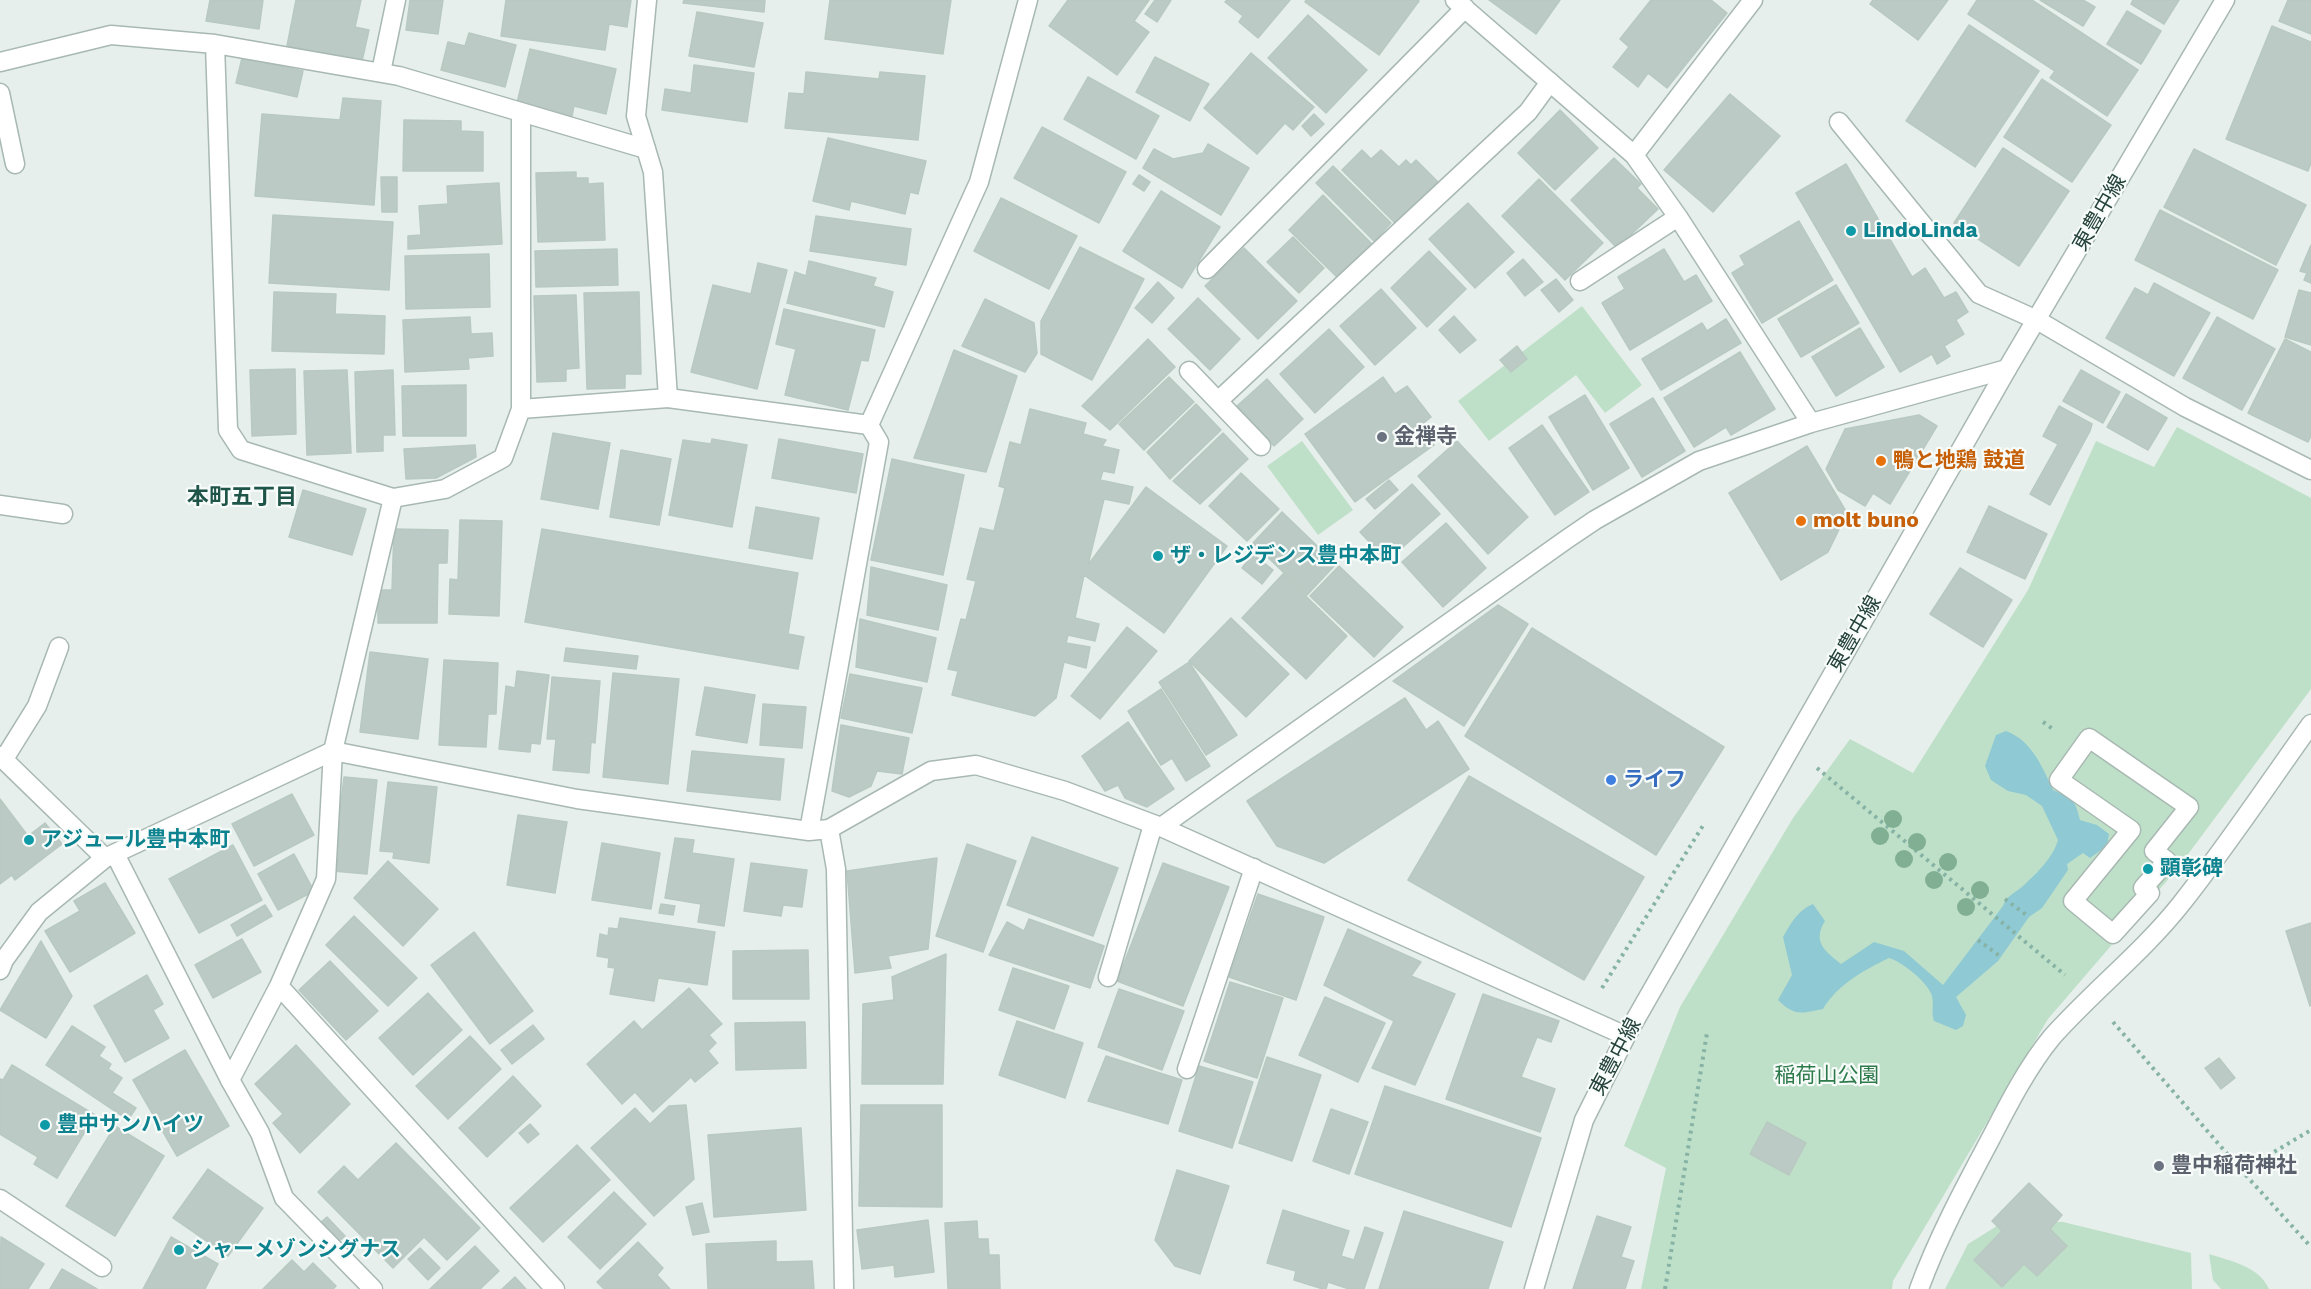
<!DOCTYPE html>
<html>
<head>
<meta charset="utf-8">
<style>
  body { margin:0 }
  canvas { display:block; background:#e6efeb }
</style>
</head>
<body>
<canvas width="2311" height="1289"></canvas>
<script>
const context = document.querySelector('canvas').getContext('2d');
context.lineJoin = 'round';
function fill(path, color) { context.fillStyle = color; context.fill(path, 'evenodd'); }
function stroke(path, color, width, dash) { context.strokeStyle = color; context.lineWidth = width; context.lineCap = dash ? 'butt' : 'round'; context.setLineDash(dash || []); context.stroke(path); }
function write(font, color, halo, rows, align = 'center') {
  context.font = font + ' "Work Sans","Noto Sans JP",sans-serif'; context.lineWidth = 4.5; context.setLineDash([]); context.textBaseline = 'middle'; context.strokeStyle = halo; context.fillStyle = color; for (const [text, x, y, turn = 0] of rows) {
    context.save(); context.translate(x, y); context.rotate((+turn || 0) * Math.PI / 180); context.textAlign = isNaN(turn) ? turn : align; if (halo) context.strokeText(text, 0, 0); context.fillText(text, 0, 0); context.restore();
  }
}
fill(new Path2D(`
  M1582 306 1642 385 1605 413 1576 375 1489 441 1458 401Z
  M2177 427 2311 498V689L2177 869 2048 1019 1893 1281 1892 1289H1641L1666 1168 1624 1146 1680 1007 1793 818 1850 739 1913 773 2028 590 2096 441 2154 467Z
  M1302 441 1353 510 1318 535 1267 466Z
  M2030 1221 2063 1222 2191 1253 2192 1289H1945L1968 1244 1997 1226Z
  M2209 1254C2230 1261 2259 1266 2269 1289H2221L2213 1280Z`), '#bfe0c8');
fill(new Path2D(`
  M2006 731C2032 741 2042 766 2053 790 2073 799 2075 799 2080 820L2097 825 2109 834 2107 846 2090 858 2083 853 2067 864 2068 870 2042 908 2029 917 1998 961 1956 997 1966 1015 1963 1026 1956 1030 1934 1021C1931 1012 1934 1005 1932 996 1929 983 1901 961 1889 958 1864 970 1837 985 1823 1009 1802 1013 1795 1017 1778 1000L1792 975 1783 937C1791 923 1798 910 1813 904L1825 921C1812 942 1825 951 1841 964L1874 942 1904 951 1943 985 2003 906C2006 896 2015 893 2023 886 2036 874 2053 858 2058 840L2042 806 2026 795 2008 791 1991 780 1985 766 1996 735Z`), '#8ec9d4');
const building = new Path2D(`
  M210 0H263L259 29 206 21Z
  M296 0H361L355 27 369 30 362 61 287 46Z
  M410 0H443L438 34 406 30Z
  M506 0H631L627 27 609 24 605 50 501 36Z
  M684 0H765L764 12 683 3Z
  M830 0H951L943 54 825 39Z
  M1068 0H1149L1134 21 1149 32 1117 75 1049 26Z
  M1155 0H1171L1157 22 1145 14Z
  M1227 0H1290L1258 38 1239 22 1243 16 1225 2Z
  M1306 0H1418L1419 1 1379 55 1305 2Z
  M1489 0H1560L1536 34Z
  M1651 0H1711L1727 13 1667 88 1648 73 1638 87 1613 67 1629 47 1620 39Z
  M1873 0H1948L1918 40 1870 4Z
  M1977 0H2032L2138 70 2107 116 2050 78 2055 71 1968 14Z
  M2040 0H2083L2095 7 2083 26Z
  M2133 0H2179L2164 24 2131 4Z
  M2288 0H2311V34L2279 21Z
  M2127 11 2161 31 2141 64 2107 44Z
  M697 12 763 23 754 67 689 56Z
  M1308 15 1367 70 1326 113 1268 58Z
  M1969 25 2039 71 1975 167 1906 121Z
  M2272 26 2311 42V163L2308 171 2226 139Z
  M469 33 516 45 505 87 441 70 448 42 465 46Z
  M530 49 616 69 606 114 574 106 572 116 517 103Z
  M1251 53 1314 107 1293 130 1285 123 1257 154 1204 108Z
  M1155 57 1209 84 1190 121 1136 92Z
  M242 58 303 71 297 97 236 83Z
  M694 65 754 73 747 122 662 110 665 89 691 93Z
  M806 72 879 79 880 72 925 76 918 140 785 128 789 93 804 94Z
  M1088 77 1159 116 1136 159 1064 119Z
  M2042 79 2111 125 2072 182 2004 137Z
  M1730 94 1780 136 1713 212 1664 170Z
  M343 98 381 101 374 205 255 196 262 114 340 120Z
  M1560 110 1598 148 1555 190 1518 153Z
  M1314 114 1324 124 1311 136 1302 126Z
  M404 120 461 121V131L483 132V171H403Z
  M1042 127 1126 172 1099 223 1014 178Z
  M828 138 926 161 918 194 910 192 905 214 851 201 849 210 813 201Z
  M1208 144 1249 168 1221 215 1143 168 1154 149 1173 159 1203 153Z
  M2003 148 2069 191 2019 266 1954 223Z
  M2194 149 2306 205 2276 265 2164 207Z
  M1362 150 1371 159 1381 150 1399 167 1406 160 1411 165 1416 160 1439 183 1399 227 1342 170Z
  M1614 158 1641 184 1637 188 1658 209 1617 248 1571 200Z
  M1846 164 1912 277 1925 268 1944 298 1956 292 1968 312 1956 320 1964 334 1944 346 1950 356 1937 364 1932 354 1900 372 1796 193Z
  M1333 166 1391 223 1374 241 1316 183Z
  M576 172V178H588V184L603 183 605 240 538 242 536 173Z
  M1139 175 1150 182 1144 191 1133 184Z
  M381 177H397V212H382Z
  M1539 179 1603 243 1565 280 1502 216Z
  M499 183 502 244 408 249V236L421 235 419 206 448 204 447 186Z
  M1161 191 1220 227 1182 288 1123 251Z
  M1323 195 1373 245 1339 279 1289 230Z
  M1001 198 1077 236 1049 289 974 251Z
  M1468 203 1514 252 1475 288 1429 239Z
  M2160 210 2278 270 2253 319 2135 260Z
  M273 215 393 222 389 290 269 283Z
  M816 216 911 229 906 265 810 251Z
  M1799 221 1833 280 1762 323 1732 273 1745 265 1740 256Z
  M1293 237 1324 268 1299 293 1267 262Z
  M2311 245V283L2304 280 2307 273 2300 271Z
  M1080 247 1144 279 1092 380 1041 354V321Z
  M1244 248 1297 301 1258 339 1205 286Z
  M617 249 618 285 536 287 535 251Z
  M1664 249 1684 282 1696 275 1712 301 1630 350 1602 303 1625 289 1618 277Z
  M1429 251 1466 289 1427 327 1391 288Z
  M489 254 490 307 406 309 405 256Z
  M1523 259 1543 282 1525 296 1507 273Z
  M809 261 876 278 873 286 893 292 884 327 787 303 795 272 806 276Z
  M758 263 787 270 757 389 691 372 713 285 751 294Z
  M1556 279 1573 300 1559 312 1541 290Z
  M1158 282 1174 298 1152 323 1135 308Z
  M2154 283 2210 313 2174 376 2106 338 2135 288 2148 295Z
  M1836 285 1859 323 1801 357 1778 319Z
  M1381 289 1416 328 1375 365 1340 326Z
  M2299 290 2311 293V345L2285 337Z
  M274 292 336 294 335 314 385 316 384 354 272 351Z
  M639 292 641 374H625V388L587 389 584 293Z
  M576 295 579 368 566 369V381L537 382 534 296Z
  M1198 298 1240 339 1210 370 1168 329Z
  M985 299 1034 323 1037 353 1025 372 962 346Z
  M784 309 875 330 868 361 861 360 848 410 785 395 796 349 776 344Z
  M1454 316 1476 340 1460 353 1439 330Z
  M470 317 471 334 492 333 493 356 468 358 469 369 405 372 403 320Z
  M2217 317 2275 349 2242 410 2183 378Z
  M1726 319 1741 343 1661 390 1642 359 1702 323 1707 331Z
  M1860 328 1884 367 1836 396 1812 357Z
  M1329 329 1364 367 1315 413 1280 374Z
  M1148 339 1175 367 1110 430 1082 406Z
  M2285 339 2311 352V436L2308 442 2248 413Z
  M1517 346 1527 359 1511 372 1500 360Z
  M954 350 1017 376 986 472 914 458Z
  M1740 352 1775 409 1731 435 1726 427 1694 447 1664 398Z
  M295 369 296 434 252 436 250 370Z
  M347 370 351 453 307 455 304 371Z
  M393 370 395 435H383V451L357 452 355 372Z
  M2081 370 2120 392 2103 423 2063 401Z
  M1169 377 1194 402 1144 450 1119 424Z
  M1383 377 1395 394 1407 386 1431 417 1420 426 1434 445 1355 502 1305 434Z
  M1267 379 1303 419 1274 446 1237 406Z
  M466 385V436H403L402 386Z
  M2126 394 2167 418 2148 450 2107 427Z
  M1585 395 1629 468 1593 490 1549 417Z
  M1653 398 1685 451 1642 477 1610 424Z
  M1196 404 1221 430 1170 479 1147 452Z
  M2059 406 2092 424 2090 431 2050 505 2030 494 2058 444 2043 436Z
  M1030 409 1086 423 1083 434 1106 440 1102 446 1119 450 1114 473 1103 471 1100 480 1133 487 1129 504 1104 499 1088 565 1146 487 1227 546 1164 633 1084 575 1075 618 1099 624 1095 641 1068 635 1066 643 1090 647 1086 668 1064 662 1056 698 1035 716 952 695 958 671 948 669 961 619 966 620 976 581 967 579 980 528 994 531 1005 488 999 486 1010 442 1021 445Z
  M1919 415 1937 426 1890 504 1873 493 1865 506 1838 490 1826 469 1845 429Z
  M1542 425 1589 492 1555 515 1509 448Z
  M553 433 610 443 598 509 541 499Z
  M1223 433 1248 459 1200 504 1173 481Z
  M712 439 747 445 732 527 669 515 683 440 711 444Z
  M779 439 863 454 856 493 772 478Z
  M1457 441 1528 517 1488 554 1418 476Z
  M475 445 476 457 436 478 406 479 404 449Z
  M1807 446 1847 513 1828 552 1781 580 1729 493Z
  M621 450 671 459 659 525 610 517Z
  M892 459 964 475 943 575 871 560Z
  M1241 473 1279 509 1247 541 1209 506Z
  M1389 480 1398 490 1375 509 1366 499Z
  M1412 484 1440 514 1387 561 1360 532Z
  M303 490 366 509 352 555 289 537Z
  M1989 506 2047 534 2025 579 1967 552Z
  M756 507 819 518 812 559 749 548Z
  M1282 512 1336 564 1307 595 1253 543Z
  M460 520 502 521 499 616 449 614 450 579 458 580Z
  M1446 523 1486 568 1443 607 1402 562Z
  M394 529 448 530 447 563H438L437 623H378V590H392Z
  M542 529 798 573 788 634 804 637 798 669 525 622Z
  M1253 554 1273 570 1262 584 1242 568Z
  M1339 566 1403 627 1374 657 1310 596Z
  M871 567 947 585 938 630 867 615Z
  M1960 568 2012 600 1983 647 1930 614Z
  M1283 574 1347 636 1306 679 1242 618Z
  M1498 605 1528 624 1464 726 1393 681Z
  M1231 618 1289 674 1246 717 1189 661Z
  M860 619 936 638 927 682 856 667Z
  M1127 627 1157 651 1100 719 1071 696Z
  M1532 628 1724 747 1656 855 1465 736Z
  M566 648 638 656 636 669 564 661Z
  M370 652 428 659 418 739 360 732Z
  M444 660 498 663 496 714H488L486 747 439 745Z
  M1189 662 1237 735 1206 755 1159 682Z
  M517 671 549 675 540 744 531 743 530 752 499 749 506 686 515 688Z
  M613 673 679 679 668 784 603 777Z
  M850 674 922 688 912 733 841 718Z
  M552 677 600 681 595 743 591 742 589 773 553 770 556 739H547Z
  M705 687 755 695 747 743 696 735Z
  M1161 689 1210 766 1186 781 1172 758 1161 765 1128 711Z
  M1405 698 1426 730 1438 721 1469 769 1324 863 1277 846 1247 801Z
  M763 704 806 707 802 748 760 745Z
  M1128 722 1174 789 1147 807 1125 798 1118 785 1105 791 1082 756Z
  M841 725 909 738 902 774 877 771 871 786 849 797 832 791Z
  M692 751 784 759 780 800 687 791Z
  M1469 776 1644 877 1584 980 1408 880Z
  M344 777 377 780 367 874 333 871Z
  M388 782 437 787 429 863 393 858 394 852 380 851Z
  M292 794 314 835 254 866 232 824Z
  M0 799 28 836 45 823 62 844 15 880 12 875 0 884Z
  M518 815 567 822 555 893 507 885Z
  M1032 837 1118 868 1093 936 1007 905Z
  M675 838 694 840 692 853 734 859 724 926 698 922 701 904 665 898Z
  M602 843 660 853 651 909 592 900Z
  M967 844 1016 861 983 952 936 936Z
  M233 845 262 900 199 933 169 879Z
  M294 854 314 891 278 910 258 874Z
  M937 858 928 949 888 956 891 968 855 973 847 871Z
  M388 861 438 909 403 946 354 898Z
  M751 863 807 870 802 907 783 905 781 916 744 911Z
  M1163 863 1229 887 1183 1006 1117 981Z
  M105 883 135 933 70 972 45 931 80 911 74 901Z
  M1258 894 1324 917 1296 1000 1229 977Z
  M661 904 675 906 673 915 659 913Z
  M265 905 272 916 237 936 231 925Z
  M354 916 417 978 388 1006 326 945Z
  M620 918 715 932 707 985 658 978 654 1001 610 994 615 968 608 967 609 958 597 956 600 934 608 936 609 928 618 929Z
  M1029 919 1104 946 1090 988 989 955 1007 922 1024 931Z
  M2311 923V1005L2310 1006 2286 931Z
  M1348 929 1421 962 1411 976 1455 994 1415 1085 1372 1068 1394 1021 1324 985Z
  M474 932 533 1011 490 1044 431 965Z
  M242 939 261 972 213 998 195 965Z
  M41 941 72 996 46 1038 0 1010Z
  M808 950 809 999H733V951Z
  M946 954 943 1084H862L863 1004 894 1000 892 977Z
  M330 961 378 1011 346 1040 299 990Z
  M1013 968 1069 986 1054 1029 999 1010Z
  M147 975 163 1004 153 1010 169 1038 125 1062 94 1006Z
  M1230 982 1283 998 1257 1078 1204 1061Z
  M689 988 722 1024 709 1035 716 1043 708 1051 718 1063 695 1082 691 1077 653 1112 635 1092 622 1104 587 1064 634 1021 642 1030Z
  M1119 989 1184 1011 1162 1070 1098 1047Z
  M428 993 462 1030 413 1075 379 1038Z
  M1483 994 1559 1021 1551 1042 1537 1037 1521 1077 1555 1089 1540 1132 1446 1099Z
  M1325 997 1385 1023 1358 1082 1299 1055Z
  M1017 1021 1083 1043 1065 1098 999 1075Z
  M805 1022 806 1068 736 1070 735 1023Z
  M533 1025 544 1039 512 1064 501 1050Z
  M72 1026 105 1047 99 1056 111 1064 108 1069 122 1078 112 1093 136 1108 128 1120 46 1065Z
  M470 1036 501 1069 448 1119 416 1086Z
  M296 1045 350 1104 300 1153 273 1123 283 1114 255 1084Z
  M185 1050 229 1126 177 1156 133 1080Z
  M1106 1056 1182 1080 1168 1124 1088 1101Z
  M1267 1057 1321 1075 1292 1161 1239 1143Z
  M2219 1058 2235 1078 2221 1089 2205 1068Z
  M12 1065 95 1115 57 1178 34 1164 38 1157 0 1134V1079L3 1080Z
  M1199 1066 1253 1082 1232 1148 1179 1131Z
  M513 1076 541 1106 487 1157 459 1128Z
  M1385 1086 1541 1138 1511 1227 1355 1174Z
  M686 1105 694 1179 654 1216 591 1148 635 1108 650 1124 669 1106Z
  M861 1105H942V1207L859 1206Z
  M1331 1109 1368 1122 1349 1174 1313 1161Z
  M1767 1122 1806 1143 1789 1175 1750 1154Z
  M530 1124 539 1134 528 1143 519 1133Z
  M115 1126 164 1156 115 1236 66 1206Z
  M801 1128 806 1210 714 1217 708 1135Z
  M396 1143 480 1228 447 1260 424 1237 393 1268 318 1192 344 1166 358 1180Z
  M577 1145 610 1180 543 1242 510 1208Z
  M208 1169 263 1208 228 1256 173 1218Z
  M1177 1170 1229 1186 1200 1274 1175 1266 1155 1240Z
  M2029 1183 2062 1215 2050 1229 2067 1246 2037 1276 2024 1264 2002 1287 1974 1260 2002 1231 1992 1221Z
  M614 1192 646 1224 600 1269 568 1237Z
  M702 1203 709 1232 693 1235 686 1207Z
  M1283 1210 1349 1231 1341 1256 1354 1260 1365 1227 1383 1233 1364 1289H1349L1328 1282 1326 1289H1323L1294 1280 1296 1271 1267 1263Z
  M1404 1211 1503 1242 1488 1289H1379Z
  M1597 1216 1631 1227 1621 1257 1634 1261 1625 1289H1573Z
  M327 1217 345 1236 338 1242 320 1223Z
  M928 1220 934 1272 895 1277 894 1265 862 1269 857 1230Z
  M977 1221 978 1239H988L989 1255H999L1000 1289H948L945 1223Z
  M1 1237 44 1264 28 1289H0Z
  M171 1237 218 1264 205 1289H143Z
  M776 1241V1262L812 1261 814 1289H708L706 1244Z
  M638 1242 663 1268 657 1275 670 1289H604L597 1282Z
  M475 1246 499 1271 480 1289H430Z
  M420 1248 440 1268 428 1280 408 1259Z
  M292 1260 304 1272 313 1263 336 1286 333 1289H263Z
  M62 1269 97 1289H50Z
  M515 1277 526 1289H502Z`);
fill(building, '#bbcac4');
stroke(building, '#b8c9c2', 1.5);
const service = new Path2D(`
  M215 44 228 430 241 450 393 498 445 489 503 458 521 409V112
  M0 62 111 35 215 44 399 76 646 149
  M381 72 396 0
  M0 93 15 164
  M1839 122 1979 294 2037 320
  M1207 269 1465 8
  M1189 371 1261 446
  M1218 401 1528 112 1550 82
  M521 409 668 398
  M0 505 63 514
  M4 759 37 706 59 647
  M279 986 555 1289
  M1187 1069 1254 868
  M230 1080 279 986 326 879 333 751 393 498
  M0 1199 102 1267`);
const pedestrian = new Path2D(`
  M2089 738 2189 807 2154 851 2167 861 2143 888 2150 893 2113 934 2073 901 2131 830 2059 780Z`);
const minor = new Path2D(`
  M647 0 636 116 653 172 668 398 869 425
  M1455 0 1634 155 1678 217 1811 423
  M1634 155 1753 0
  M1580 281 1678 217
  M2037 320 2185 407 2311 470
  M0 756 105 858
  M1161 827 1567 539 1595 520 1699 461 1811 423 2007 369
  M829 829 836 869 844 1289
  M809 831 879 442 869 425 979 182 1028 0
  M115 854 230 1080 260 1133 284 1198 373 1289
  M0 970 4 960 39 912 105 858 333 751 577 799 809 831 829 829 931 771 976 765 1065 791 1161 827 1626 1036
  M1108 977 1153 825
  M1919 1289C1938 1237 1965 1187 1991 1138 2008 1105 2028 1066 2052 1037 2094 990 2142 953 2181 904 2227 846 2268 784 2311 724`);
const tertiary = new Path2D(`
  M1534 1289 1584 1120 1626 1036 2007 369 2225 0`);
stroke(service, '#a8b8b2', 21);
stroke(pedestrian, '#a8b8b2', 21);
stroke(minor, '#a8b8b2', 21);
stroke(tertiary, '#a8b8b2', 21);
stroke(new Path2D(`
  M2043 722 2053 729
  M1817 768 2065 975
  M2005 899 2029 917
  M1978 940 2001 957
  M1602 988 1704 824
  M2113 1022 2242 1171 2311 1247
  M2242 1171 2311 1130
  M1665 1289 1707 1033`), '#86b3a5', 4, [3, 4.5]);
stroke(service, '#fff', 18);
stroke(pedestrian, '#fff', 18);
stroke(minor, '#fff', 18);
stroke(tertiary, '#fff', 18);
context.fillStyle = '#80af93';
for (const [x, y] of [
  [1893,819],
  [1880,836],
  [1917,842],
  [1904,859],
  [1948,862],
  [1934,880],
  [1980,890],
  [1966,907]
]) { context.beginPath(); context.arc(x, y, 9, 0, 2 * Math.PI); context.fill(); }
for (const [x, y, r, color] of [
  [1851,231,6,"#0f9aa8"],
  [1382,437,6,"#6b7280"],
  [1881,461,6,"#e8710a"],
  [1801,521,6,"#e8710a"],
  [1158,556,6,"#0f9aa8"],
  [1611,780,6,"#3f7fe0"],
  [29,840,6,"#0f9aa8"],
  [2148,869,6,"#0f9aa8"],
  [45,1125,6,"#0f9aa8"],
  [2159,1166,6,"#6b7280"],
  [179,1250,6,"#0f9aa8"]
]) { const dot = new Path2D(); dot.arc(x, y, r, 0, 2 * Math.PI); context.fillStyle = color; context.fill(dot); stroke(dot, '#f7fbf9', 2); }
write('21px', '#24423a', '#f7fbf9', [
  ["東豊中線",2100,213,-60],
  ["東豊中線",1855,634,-60],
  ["東豊中線",1616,1057,-62]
]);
write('bold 21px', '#0d838f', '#f7fbf9', [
  ["LindoLinda",1863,231],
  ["ザ・レジデンス豊中本町",1170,556],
  ["アジュール豊中本町",41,840],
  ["顕彰碑",2160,869],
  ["豊中サンハイツ",57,1125],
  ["シャーメゾンシグナス",191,1250]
], 'left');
write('bold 21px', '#5b616d', '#f7fbf9', [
  ["金禅寺",1394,437],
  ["豊中稲荷神社",2171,1166]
], 'left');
write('bold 21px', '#c56008', '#f7fbf9', [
  ["鴨と地鶏 鼓道",1893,461],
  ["molt buno",1813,521]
], 'left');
write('bold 21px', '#366cbe', '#f7fbf9', [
  ["ライフ",1623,780]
], 'left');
write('21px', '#2d7a4b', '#f7fbf9', [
  ["稲荷山公園",1827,1076]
]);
write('bold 22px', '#1f5548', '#f7fbf9', [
  ["本町五丁目",242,498]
]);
</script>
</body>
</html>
